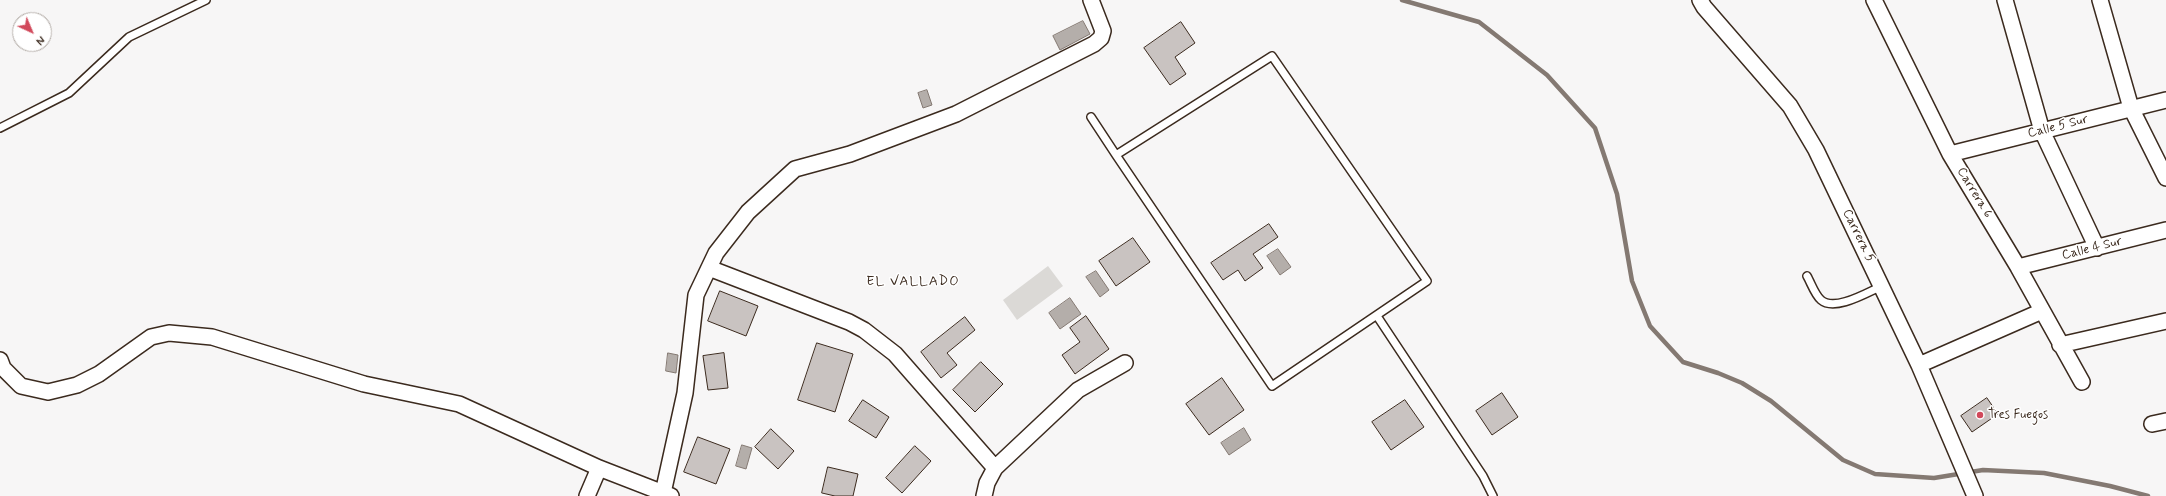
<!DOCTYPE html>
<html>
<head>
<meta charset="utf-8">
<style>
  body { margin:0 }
  #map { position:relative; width:2166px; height:496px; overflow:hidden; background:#f7f6f6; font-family:Mynerve,sans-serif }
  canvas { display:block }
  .north { position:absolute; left:12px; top:12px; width:40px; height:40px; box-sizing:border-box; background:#fff; border:1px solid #b1aaa5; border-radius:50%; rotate:136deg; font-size:11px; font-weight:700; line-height:16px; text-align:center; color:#3b2a1e }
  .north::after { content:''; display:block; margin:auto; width:14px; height:18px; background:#d1495b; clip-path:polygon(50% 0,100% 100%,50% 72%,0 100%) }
</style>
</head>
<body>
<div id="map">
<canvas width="2166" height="496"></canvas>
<div class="north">N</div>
</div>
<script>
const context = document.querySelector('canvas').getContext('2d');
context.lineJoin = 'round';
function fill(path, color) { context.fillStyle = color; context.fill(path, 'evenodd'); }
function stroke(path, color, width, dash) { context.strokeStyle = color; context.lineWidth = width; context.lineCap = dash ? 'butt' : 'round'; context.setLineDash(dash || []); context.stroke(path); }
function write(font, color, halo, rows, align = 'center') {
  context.font = font + ' Mynerve,sans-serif'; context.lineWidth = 3; context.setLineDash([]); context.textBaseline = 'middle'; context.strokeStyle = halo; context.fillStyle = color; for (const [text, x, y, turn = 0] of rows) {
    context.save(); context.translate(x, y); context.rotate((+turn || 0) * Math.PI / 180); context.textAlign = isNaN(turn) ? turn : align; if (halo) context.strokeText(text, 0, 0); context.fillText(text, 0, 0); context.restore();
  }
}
fill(new Path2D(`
  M1048 266 1063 286 1017 320 1003 300Z`), '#dbd9d6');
const water = new Path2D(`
  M1083 21 1090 34 1060 50 1053 36Z
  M927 90 932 105 923 108 918 93Z
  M1278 249 1291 267 1280 275 1267 256Z
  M1096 271 1109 290 1100 297 1086 277Z
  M1070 298 1081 314 1060 329 1049 313Z
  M668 353 678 355 676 373 666 371Z
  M1244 428 1251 440 1229 455 1221 443Z
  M742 445 752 448 746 469 736 466Z`);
fill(water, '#b4aeaa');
stroke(water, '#847972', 1);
stroke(new Path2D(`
  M1402 0 1479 22 1547 75 1595 128 1617 194 1632 281 1650 326 1683 362 1718 373 1742 383 1771 401 1843 460 1875 474 1934 478 1983 470 2044 473 2110 486 2148 496`), '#847972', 4.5);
const building = new Path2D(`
  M1181 22 1195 43 1175 57 1186 74 1170 85 1144 48Z
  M1269 224 1278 237 1253 254 1263 268 1245 281 1238 270 1223 280 1211 263Z
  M1133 238 1150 262 1116 286 1099 261Z
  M720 291 758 306 746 336 708 321Z
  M1086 316 1109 349 1075 374 1062 355 1080 342 1070 328Z
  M965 317 975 330 947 353 957 365 941 378 921 352Z
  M817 343 853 354 835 412 798 400Z
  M724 353 728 388 708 390 703 356Z
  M981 362 1003 384 975 412 953 390Z
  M1222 378 1244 410 1209 435 1186 404Z
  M1502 393 1518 417 1492 435 1476 411Z
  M1987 398 1998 414 1972 432 1961 416Z
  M863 400 889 417 876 438 849 421Z
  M1405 400 1424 427 1391 450 1372 422Z
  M771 429 794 451 778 469 755 447Z
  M698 437 730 449 716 484 684 472Z
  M915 446 931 461 902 493 886 478Z
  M828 467 858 474 853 496H835L822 493Z`);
fill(building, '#c9c3c1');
stroke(building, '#3b2a1e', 1);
const lane = new Path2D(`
  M1091 117 1116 155 1272 386 1427 281 1272 56 1116 155
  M0 128 69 93 129 37 206 0
  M1807 276C1811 283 1815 295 1821 300 1835 312 1868 292 1882 286
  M1377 316 1483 476 1493 496`);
const street = new Path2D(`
  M1700 0 1704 7 1790 106 1816 150 1919 365 1975 496
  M1874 0 1950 154 2018 267 2082 382
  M2005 0 2042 131 2097 248
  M2100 0 2131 108 2166 178
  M1950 154 2166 100
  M2018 267 2166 230
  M709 268 849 322 864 330 895 354 995 468
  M2060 345 2166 321
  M0 360 3 368 21 386 48 392 77 385 99 374 151 337 169 333 212 337 364 384 459 404 599 468 671 496
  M1919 365 2042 311
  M2152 424 2166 421
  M663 493 685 393 696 295 716 253 748 212 795 169 850 154 956 114 1094 44 1101 38 1103 31 1091 0
  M587 496 599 468
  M984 496 987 483 995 468 1078 390 1125 363`);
stroke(lane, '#3b2a1e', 10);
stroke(street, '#3b2a1e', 18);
stroke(lane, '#fff', 7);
stroke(street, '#fff', 15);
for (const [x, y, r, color] of [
  [1980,415,4,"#d1495b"]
]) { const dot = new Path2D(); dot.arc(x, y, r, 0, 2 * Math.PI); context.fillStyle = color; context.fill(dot); stroke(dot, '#fff', 1.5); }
write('13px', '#3b2a1e', '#fff', [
  ["Calle 5 Sur",2058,127,-14],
  ["Carrera 6",1974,193,59],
  ["Carrera 5",1858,236,64],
  ["Calle 4 Sur",2092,249,-14]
]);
write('13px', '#3b2a1e', '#fff', [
  ["Tres Fuegos",1988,415]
], 'left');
context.letterSpacing = '1px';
write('14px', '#3b2a1e', '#fff', [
  ["EL VALLADO",913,282]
]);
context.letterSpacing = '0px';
</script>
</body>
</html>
